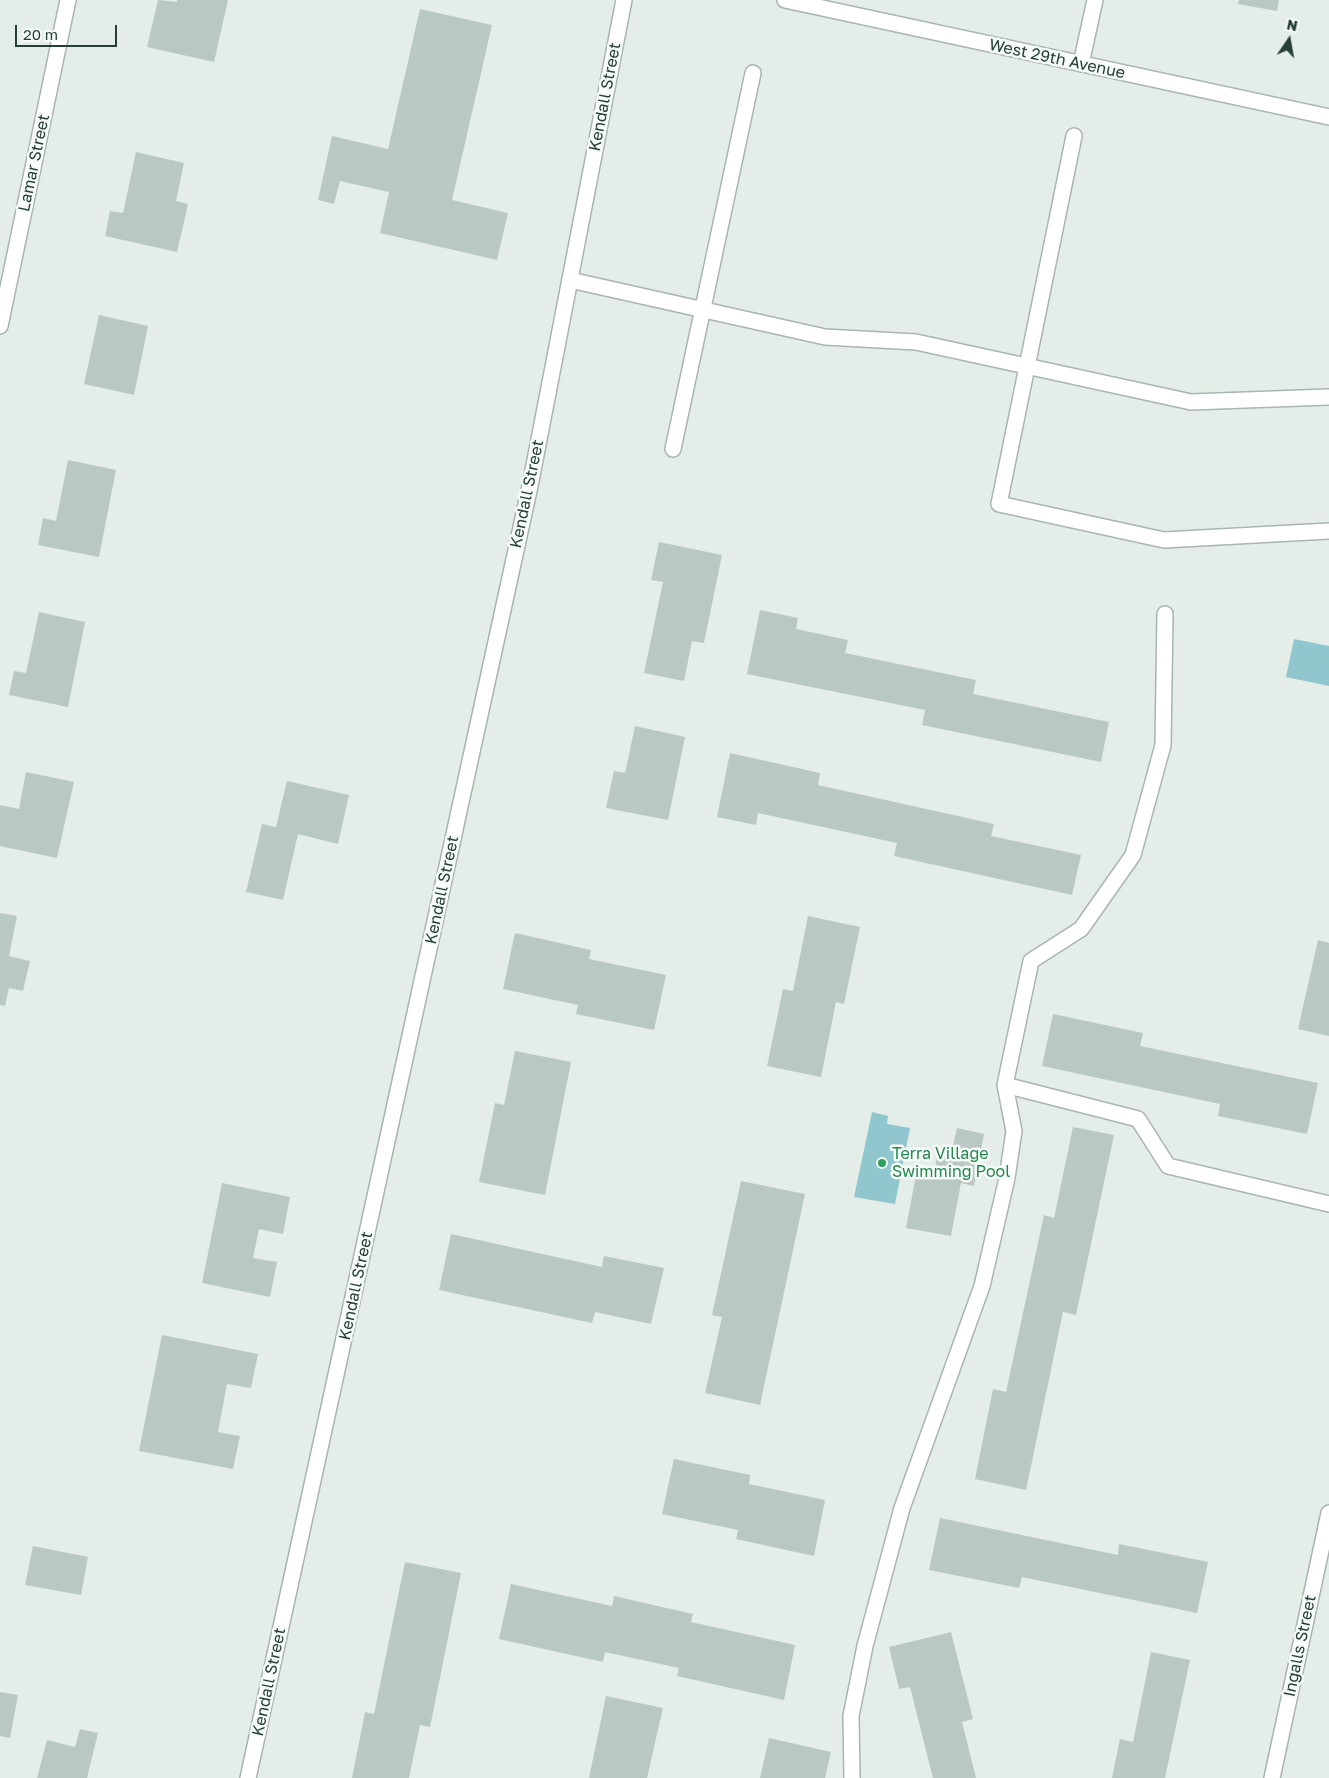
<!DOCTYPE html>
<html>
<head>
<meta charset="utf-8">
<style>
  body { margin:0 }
  #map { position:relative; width:1329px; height:1778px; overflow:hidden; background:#e5ede9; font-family:"Golos Text",sans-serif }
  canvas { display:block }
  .north { position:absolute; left:1264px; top:15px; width:50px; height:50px; -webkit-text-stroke:4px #f5faf8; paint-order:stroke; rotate:12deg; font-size:14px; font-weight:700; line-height:20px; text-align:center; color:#253e37 }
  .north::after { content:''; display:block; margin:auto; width:18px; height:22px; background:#253e37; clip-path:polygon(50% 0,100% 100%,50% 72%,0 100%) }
  .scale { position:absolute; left:15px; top:25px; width:102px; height:22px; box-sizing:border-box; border:2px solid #253e37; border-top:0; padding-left:6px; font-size:15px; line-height:18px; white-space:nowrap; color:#253e37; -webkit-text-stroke:4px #f5faf8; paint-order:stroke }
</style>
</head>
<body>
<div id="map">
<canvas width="1329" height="1778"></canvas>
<div class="north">N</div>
<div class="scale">20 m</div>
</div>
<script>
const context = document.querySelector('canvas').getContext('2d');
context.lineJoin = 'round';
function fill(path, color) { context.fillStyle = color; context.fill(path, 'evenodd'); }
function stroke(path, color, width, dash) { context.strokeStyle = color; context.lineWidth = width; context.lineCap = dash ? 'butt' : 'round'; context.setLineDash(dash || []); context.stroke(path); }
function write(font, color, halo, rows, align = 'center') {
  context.font = font + ' "Golos Text",sans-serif'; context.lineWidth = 5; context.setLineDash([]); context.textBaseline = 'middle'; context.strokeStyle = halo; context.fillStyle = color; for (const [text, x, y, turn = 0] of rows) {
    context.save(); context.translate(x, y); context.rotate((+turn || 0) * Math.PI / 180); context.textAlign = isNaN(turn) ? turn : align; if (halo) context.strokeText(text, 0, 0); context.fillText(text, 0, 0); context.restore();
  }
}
fill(new Path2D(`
  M1294 639 1329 646V686L1286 677Z
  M872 1112 888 1116 887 1124 910 1128 895 1204 854 1197Z`), '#90c7cf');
fill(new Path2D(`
  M158 0 177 2V0H228L214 62 147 47Z
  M1239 0H1279L1277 11 1238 4Z
  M420 9 492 25 452 200 508 213 497 260 380 233 389 192 340 181 334 204 318 200 332 136 388 149Z
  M136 152 184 163 176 201 188 204 177 252 105 236 110 211 123 213Z
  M99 315 148 326 134 395 84 384Z
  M68 460 116 470 99 557 38 545 43 518 56 521Z
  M659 542 722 555 704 643 692 641 684 681 644 673 663 582 651 580Z
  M760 610 798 618 796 629 848 640 845 653 976 680 973 694 1109 722 1101 762 922 725 925 710 747 674Z
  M39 612 85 622 68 707 9 695 14 671 26 673Z
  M635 726 685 737 668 820 606 808 614 771 625 773Z
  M730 753 820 773 818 785 994 824 991 836 1081 855 1072 895 894 856 897 843 758 813 756 825 717 817Z
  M26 772 74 782 57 858 0 846V805L19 809Z
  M287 781 349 795 338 844 298 834 283 900 246 892 262 824 276 827Z
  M0 913 17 916 9 956 30 961 23 991 9 988 5 1006 0 1005Z
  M808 916 860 927 844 1004 836 1002 821 1077 767 1066 783 989 793 991Z
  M515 933 591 950 589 959 666 975 654 1030 576 1014 578 1005 503 989Z
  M1318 940 1329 943V1036L1298 1029Z
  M1053 1014 1143 1033 1140 1046 1318 1083 1307 1134 1218 1116 1220 1104 1042 1066Z
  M515 1051 571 1062 545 1195 479 1182 495 1103 504 1105Z
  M1073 1127 1114 1135 1076 1315 1063 1312 1026 1490 975 1479 993 1389 1006 1392 1044 1215 1054 1218Z
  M957 1128 984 1134 974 1186 961 1183 951 1236 906 1228 916 1175 933 1178 938 1152 951 1154Z
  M741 1181 805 1194 760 1405 705 1393 722 1317 712 1315Z
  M222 1183 290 1197 283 1234 259 1229 253 1258 277 1262 270 1297 202 1283Z
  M451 1234 602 1267 604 1256 664 1268 651 1324 595 1312 592 1323 439 1290Z
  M162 1335 258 1354 251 1388 227 1384 218 1432 240 1436 233 1469 139 1451Z
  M674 1459 750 1475 749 1484 825 1500 814 1556 736 1539 738 1530 662 1514Z
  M940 1518 1118 1555 1119 1544 1208 1562 1197 1613 1022 1577 1019 1588 929 1570Z
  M33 1546 88 1557 81 1595 25 1585Z
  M405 1562 461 1573 430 1727 420 1725 409 1778H352L365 1712 374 1714Z
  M511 1584 612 1606 614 1596 693 1614 691 1622 795 1645 784 1700 677 1676 679 1668 605 1652 603 1662 499 1639Z
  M951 1632 973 1719 962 1722 976 1778H933L910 1687 899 1689 889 1647Z
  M1151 1652 1190 1660 1165 1778H1112L1120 1739 1133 1742Z
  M0 1692 18 1695 10 1738 0 1736Z
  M606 1696 663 1708 647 1778H589Z
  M80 1729 98 1733 87 1778H37L47 1740 75 1747Z
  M769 1738 831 1752 825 1778H760Z`), '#bac8c2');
const service = new Path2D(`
  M1074 136 999 504 1164 540 1329 531
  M570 280 825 337 916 342 1191 402 1329 397
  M673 449 753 73
  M1005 1085 1138 1119 1168 1166 1329 1204
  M852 1778 851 1716 865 1646 902 1508 982 1286 1007 1178 1014 1131 1005 1085 1031 961 1081 929 1133 855 1163 745 1165 614`);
const minor = new Path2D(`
  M1081 64 1095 0
  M0 326 68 0
  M248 1778 530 486 624 0
  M1272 1778 1329 1513`);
const tertiary = new Path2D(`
  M785 0 1329 117`);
stroke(service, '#a8b5b0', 18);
stroke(minor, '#a8b5b0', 18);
stroke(tertiary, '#a8b5b0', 18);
stroke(service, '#fff', 15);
stroke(minor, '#fff', 15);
stroke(tertiary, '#fff', 15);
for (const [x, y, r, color] of [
  [882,1163,5,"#2e9e5b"]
]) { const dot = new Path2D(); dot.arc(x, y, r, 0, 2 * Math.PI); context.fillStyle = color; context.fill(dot); stroke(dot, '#f5faf8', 2); }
write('16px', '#253e37', '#f5faf8', [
  ["West 29th Avenue",1057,59,12],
  ["Kendall Street",605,97,-79],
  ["Lamar Street",34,163,-78],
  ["Kendall Street",527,494,-78],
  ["Kendall Street",442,890,-78],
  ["Kendall Street",356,1286,-78],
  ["Ingalls Street",1300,1646,-78],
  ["Kendall Street",269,1682,-78]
]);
write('16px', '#27864d', '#f5faf8', [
  ["Terra Village",892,1154],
  ["Swimming Pool",892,1172]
], 'left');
</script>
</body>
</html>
